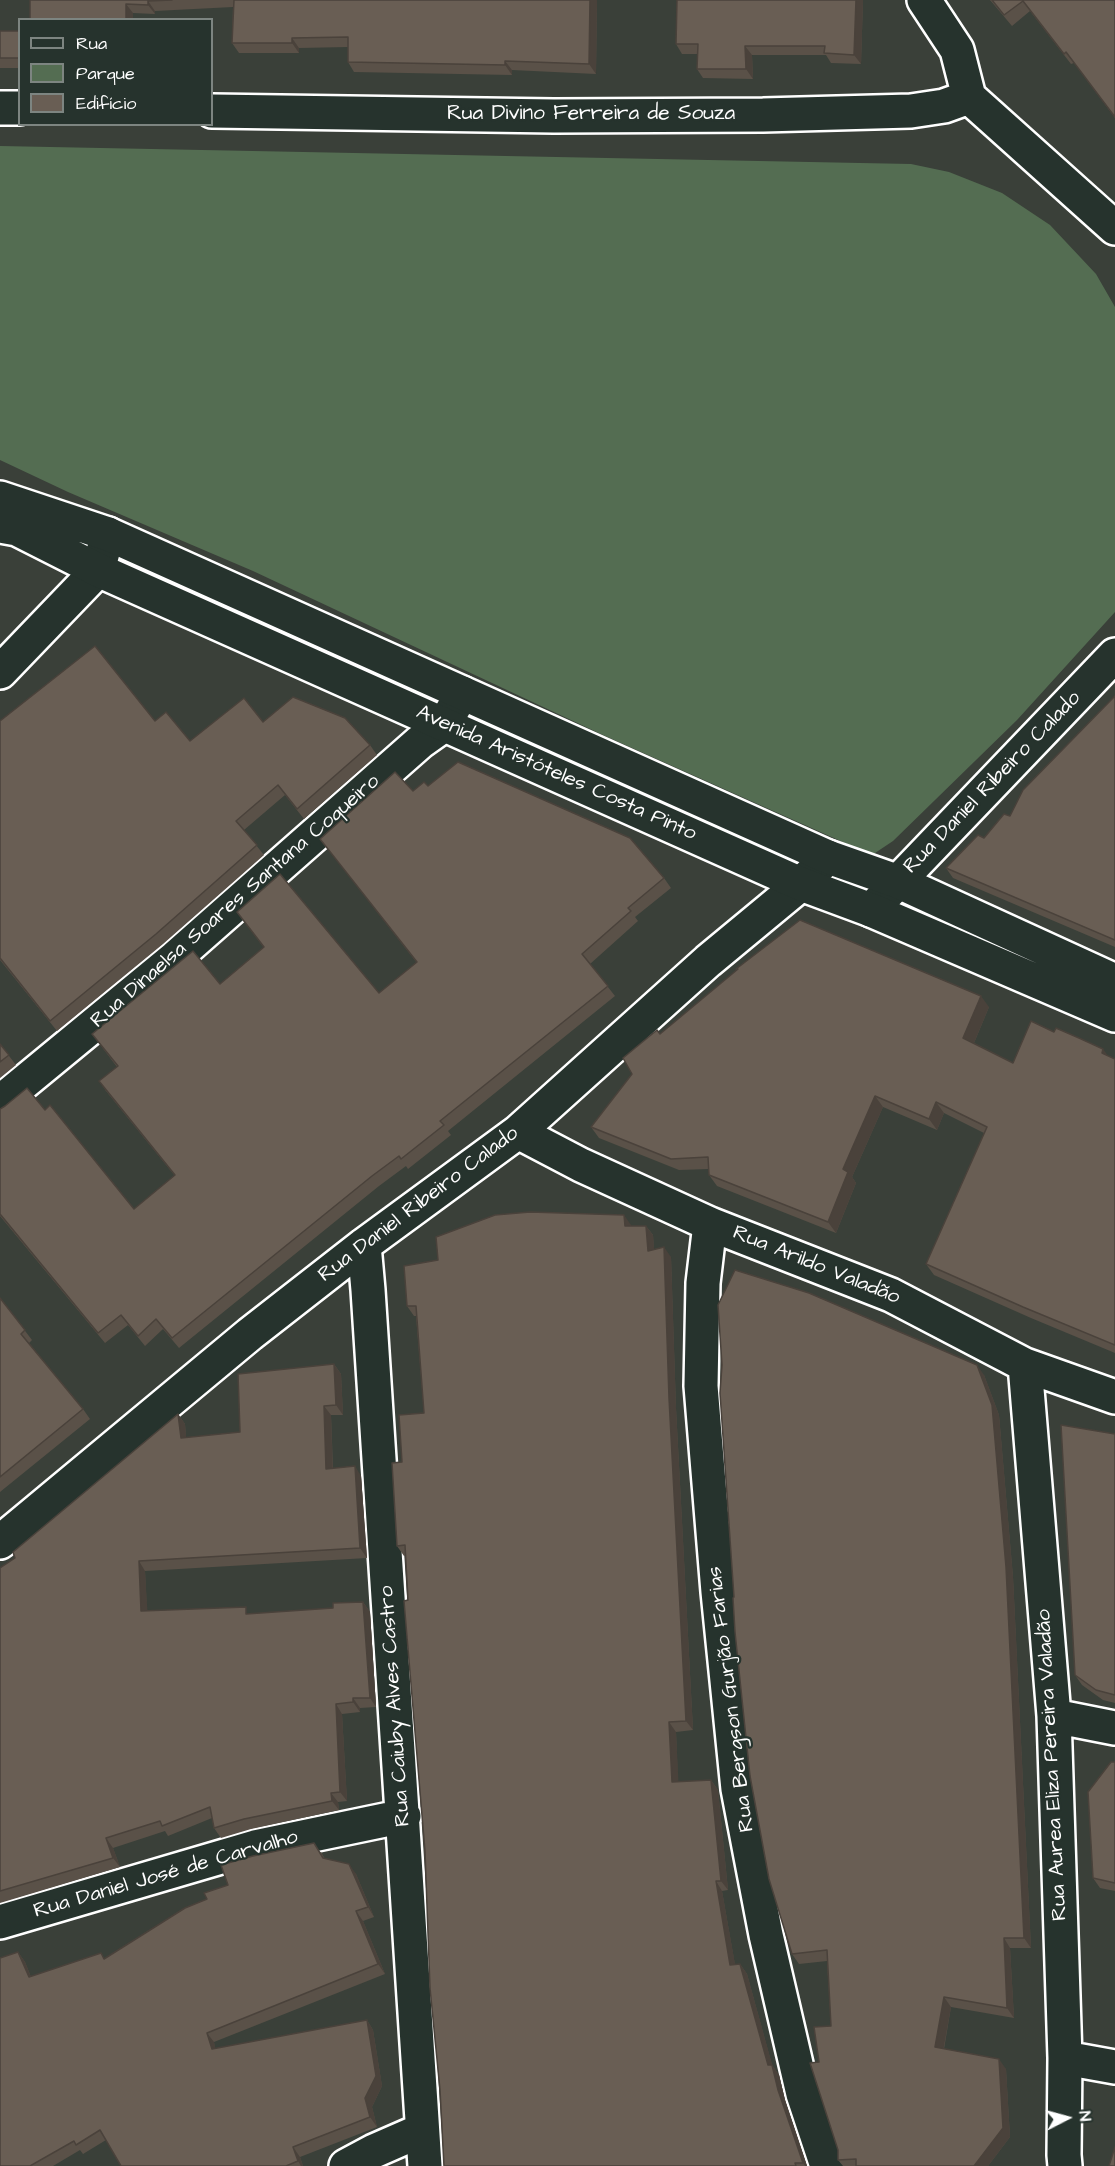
<!DOCTYPE html>
<html>
<head>
<meta charset="utf-8">
<style>
  body { margin:0 }
  #map { position:relative; width:1115px; height:2166px; overflow:hidden; background:#3a4039; font-family:"Architects Daughter",sans-serif }
  canvas { display:block }
  .legend { position:absolute; left:18px; top:18px; width:195px; height:108px; box-sizing:border-box; background:#26332d; border:2px solid #7d8581; margin:0; padding:8px 10px; list-style:none; font-size:18px; color:#fff }
  .legend li { display:flex; align-items:center; gap:12px; height:30px }
  .legend b { width:30px; border:2px solid #7d8581 }
  .north { position:absolute; left:1037px; top:2088px; width:60px; height:60px; -webkit-text-stroke:4px #26332d; paint-order:stroke; rotate:84deg; font-size:16px; font-weight:700; line-height:24px; text-align:center; color:#fff }
  .north::after { content:''; display:block; margin:auto; width:21px; height:27px; background:#fff; clip-path:polygon(50% 0,100% 100%,50% 72%,0 100%) }
</style>
</head>
<body>
<div id="map">
<canvas width="1115" height="2166"></canvas>
<ul class="legend">
<li><b style="height:8px;background:#26332d"></b>Rua</li>
<li><b style="height:16px;background:#546d52"></b>Parque</li>
<li><b style="height:16px;background:#695e54"></b>Edifício</li>
</ul>
<div class="north">N</div>
</div>
<script>
const context = document.querySelector('canvas').getContext('2d');
context.lineJoin = 'round';
function fill(path, color) { context.fillStyle = color; context.fill(path, 'evenodd'); }
function stroke(path, color, width, dash) { context.strokeStyle = color; context.lineWidth = width; context.lineCap = dash ? 'butt' : 'round'; context.setLineDash(dash || []); context.stroke(path); }
function write(font, color, halo, rows, align = 'center') {
  context.font = font + ' "Architects Daughter",sans-serif'; context.lineWidth = 4.5; context.setLineDash([]); context.textBaseline = 'middle'; context.strokeStyle = halo; context.fillStyle = color; for (const [text, x, y, turn = 0] of rows) {
    context.save(); context.translate(x, y); context.rotate((+turn || 0) * Math.PI / 180); context.textAlign = isNaN(turn) ? turn : align; if (halo) context.strokeText(text, 0, 0); context.fillText(text, 0, 0); context.restore();
  }
}
fill(new Path2D(`
  M0 146 911 164 949 172 1002 193 1050 225 1096 274 1115 307V612L1017 720 893 841 872 855 603 735 253 571 68 492 0 460Z`), '#546d52');
const minor = new Path2D(`
  M924 0 957 50 969 97 1115 228
  M0 108H20
  M212 111 554 116 763 115 911 111 944 106 969 97
  M0 672 98 570 108 534
  M871 910 1115 655
  M0 1102 175 958 420 742 444 725 462 693
  M518 1132 581 1165 710 1224 891 1295 1025 1365 1115 1397
  M710 1224 703 1283 701 1386 718 1592 738 1789 766 1935 803 2094 827 2166
  M364 1245 368 1290 425 2166
  M1025 1365 1054 1716 1065 2058 1064 2155 1065 2166
  M0 1542 250 1334 364 1245 518 1132 708 961 801 884 828 857
  M1054 1716 1115 1728
  M0 1922 255 1847 404 1816
  M1065 2058 1115 2067
  M346 2166 374 2151 422 2130`);
const secondary = new Path2D(`
  M0 498 108 534 828 857 899 882 1115 981
  M0 526 17 529 98 570 801 884 871 910 1115 1015`);
stroke(minor, '#fff', 38);
stroke(secondary, '#fff', 38);
stroke(minor, '#26332d', 33);
stroke(secondary, '#26332d', 33);
fill(new Path2D(`
  M30 0H597L596 74 512 70V75L354 72 348 62V47L299 48V53H239L232 43 233 7 155 11V14L133 13V20H30Z
  M863 0 861 64 831 63 826 55H752L753 79 703 78 697 69V54H682L676 44Z
  M990 0H1115V118L1074 63 1071 64 1030 11 1012 26Z
  M0 31H20V68H0Z
  M1115 696V947L953 878 946 868 1010 816Z
  M0 721H155L190 741 263 722 370 745 377 755 304 819 285 795 244 830 264 855 163 944 57 1031 0 960Z
  M428 786 664 878 671 888 635 917 638 921 590 964 615 996 448 1131 451 1135 408 1169 406 1166 379 1186 179 1348 163 1329 145 1346 128 1325 105 1343 0 1216V1109L45 1110 134 1209 175 1176 106 1091 99 1081 117 1067 92 1034 220 984 264 948 237 912 379 993 417 963 320 839 413 791Z
  M736 969 989 1007 974 1043 1013 1063 1108 1056 1115 1059V1353L1031 1318 934 1275 926 1264 984 1133 944 1113 937 1130 883 1107 852 1177 856 1183 836 1233 717 1186 709 1175V1169L679 1170 599 1138 591 1127 632 1074 660 1034 737 970Z
  M0 1044 16 1065 0 1078Z
  M631 1225V1226H646L653 1235 654 1250 671 1257 676 1408 693 1730 676 1732 678 1782 711 1780 718 1790 728 1890 722 1891 735 1965 740 1964 747 1974 772 2065 779 2075 785 2100 807 2166H444L440 2090 408 1600 406 1555 404 1556 397 1546 402 1462 424 1413 416 1316H414L407 1306Z
  M0 1298 32 1340 29 1343 83 1409 90 1419 0 1492Z
  M334 1364 341 1374 343 1415H331L333 1468 361 1476 367 1558 145 1571 147 1611 250 1614 333 1608 363 1602 370 1612 376 1707 360 1708V1712L342 1714 347 1801 338 1802 339 1810 251 1829 221 1838 214 1828 212 1818 168 1836 165 1831 113 1848 120 1867 0 1903V1568L15 1558 178 1414 185 1424 186 1438 240 1432Z
  M984 1375 999 1415 1013 1577 1031 1948H1010L1014 2018 951 2007 944 2049 1006 2069 1010 2137 988 2166H843L838 2160V2150L819 2062 831 2026 827 1961 799 1964 792 1954 734 1597Z
  M1115 1434V1703L1103 1700 1082 1685 1075 1675Z
  M1115 1762V1891L1100 1888 1093 1878Z
  M321 1852 325 1859 356 1874 374 1917 363 1921 385 1974 214 2042 215 2049 367 2020 373 2030 382 2086 372 2107 377 2127 300 2157 303 2166H121L106 2140 83 2154 80 2150 53 2166H0L18 1952 25 1962 31 1977 105 1958Z`), '#5a5148');
fill(new Path2D(`
  M590 0H597L596 74 589 64Z
  M856 0H863L861 64 854 55Z
  M148 1 155 11V14L148 5Z
  M126 4 133 13V20H126Z
  M292 38 299 48V53L292 43Z
  M745 46 752 55 753 79 746 69Z
  M505 61 512 70V75L505 65Z
  M981 996 989 1007 971 1050 963 1038Z
  M1103 1049 1111 1060 1102 1053Z
  M875 1096 883 1107 852 1177 856 1183 836 1233 828 1222 843 1169Z
  M936 1102 944 1113 937 1130 929 1119Z
  M624 1215 631 1225 632 1236 625 1226Z
  M646 1226 653 1235 655 1261 648 1251Z
  M664 1247 671 1257 676 1408 693 1730 686 1721 669 1398Z
  M334 1364 341 1374 343 1415 336 1405Z
  M977 1365 984 1375 999 1415 1013 1577 1031 1948 1024 1938Z
  M324 1406 331 1415 333 1478 326 1469Z
  M178 1414 185 1424 187 1448 181 1438Z
  M355 1466 361 1476 367 1558 360 1548Z
  M139 1561 145 1571 148 1621 141 1611Z
  M363 1602 370 1612 376 1707 370 1698Z
  M353 1698 360 1708V1712L353 1702Z
  M336 1704 342 1714 347 1801 340 1792Z
  M669 1722 676 1732 679 1792 672 1782Z
  M711 1780 718 1790 728 1890 721 1881Z
  M331 1793 338 1802 339 1810 332 1801Z
  M106 1838 113 1848 120 1867 113 1858Z
  M349 1864 356 1874 374 1917 368 1907Z
  M716 1881 722 1891 737 1975 730 1965Z
  M356 1911 363 1921 385 1974 378 1964Z
  M1004 1938 1010 1948 1014 2018 1007 2008Z
  M18 1952 25 1962 35 1987 29 1977Z
  M740 1964 747 1974 775 2075 772 2065 779 2075 785 2100 807 2166H805L803 2163 778 2090 768 2065Z
  M944 1997 951 2007 942 2057 935 2047Z
  M367 2020 373 2030 382 2086 372 2107 377 2127 370 2117 365 2098Z
  M207 2033 214 2042 218 2059 212 2049Z
  M999 2059 1006 2069 1010 2137 988 2166H974Z
  M293 2147 300 2157 303 2166H301L298 2161Z`), '#4a423b');
const building = new Path2D(`
  M30 0H172L148 1V5L126 4V20H30Z
  M234 0H590L589 64 505 61V65L348 62V37L292 38V43H232Z
  M677 0H856L854 55 824 53 825 46H745L746 69H697L698 44H676Z
  M992 0H1115V117L1066 52 1064 54 1023 1 1004 15Z
  M0 31H20V58H0Z
  M95 646 155 721 166 712 190 741 244 698 263 722 293 697 345 718 370 745 297 809 278 785 236 821 257 845 156 934 50 1021 0 958V721Z
  M1115 696V940L946 868 978 835 984 838 1004 814 1010 816 1023 790Z
  M458 762 630 838 664 878 628 908 631 911 582 954 608 986 440 1121 444 1125 401 1159 399 1156 372 1176 172 1338 156 1319 138 1336 121 1315 98 1333 0 1214V1109L5 1106 27 1088 45 1110 50 1105 134 1209 175 1175 99 1081 118 1066 92 1034 193 951 220 984 264 947 237 912 280 874 379 993 417 962 320 839 395 772 413 791 424 782 428 786Z
  M800 920 981 996 963 1038 1013 1063 1031 1021 1054 1032 1056 1028 1079 1038 1103 1049 1102 1053 1115 1059V1345L1023 1307 926 1264 987 1127 936 1102 929 1119 875 1096 843 1169 848 1172 828 1222 709 1175 708 1157 671 1159 591 1127 632 1074 623 1058 657 1030 660 1034 738 969H736Z
  M0 1044 9 1055 0 1062Z
  M530 1212 624 1215 625 1226H646L648 1251 664 1247 669 1398 686 1721 669 1722 672 1782 711 1780 721 1881H716L730 1965 740 1964 768 2065H772L778 2090 803 2163H795L796 2166H444L440 2090 430 1988 425 1851 404 1601 408 1600 405 1545 397 1546 392 1463 402 1462 399 1415 424 1413 416 1306H407L404 1266 438 1260 436 1237 495 1215Z
  M735 1270 809 1293 977 1365 992 1405 1006 1567 1024 1938H1004L1007 2008 944 1997 935 2047 999 2059 1003 2128 974 2166H856V2159L838 2160V2150L810 2063 819 2062 814 2027 831 2026 827 1950 792 1954 769 1879 750 1776 735 1632 733 1598 734 1597 720 1393 722 1365 718 1305Z
  M0 1298 25 1330 21 1334 83 1409 0 1477Z
  M334 1364 336 1405 324 1406 326 1469 355 1466 360 1548 139 1561 141 1611 246 1607V1614L333 1608V1603L363 1602 370 1698H353V1702L336 1704 340 1792 331 1793 332 1801 244 1819 214 1828 210 1807 162 1826 160 1821 106 1838 113 1858 0 1891V1568L15 1558 13 1552 178 1414 181 1438 240 1432 238 1374Z
  M1061 1425 1115 1434V1695L1096 1690 1075 1675Z
  M1111 1762H1115V1883L1093 1878 1088 1792Z
  M314 1843 323 1858 349 1864 368 1907 356 1911 378 1964 207 2033 212 2049 367 2020 376 2076 365 2098 370 2117 293 2147 298 2161 286 2166H121L100 2130 76 2145 74 2141 30 2166H0V1958L18 1952 29 1977 101 1953 104 1959 185 1908 207 1899 204 1893 228 1885 221 1865 253 1856Z
  M1115 2147V2166H1109Z`);
fill(building, '#695e54');
stroke(building, '#4a423b', 1.5);
write('21px', '#fff', '#26332d', [
  ["Rua Divino Ferreira de Souza",591,115],
  ["Avenida Aristóteles Costa Pinto",556,774,24],
  ["Rua Daniel Ribeiro Calado",993,783,-46],
  ["Rua Dinaelsa Soares Santana Coqueiro",236,902,-41],
  ["Rua Daniel Ribeiro Calado",419,1205,-37],
  ["Rua Arildo Valadão",816,1266,22],
  ["Rua Bergson Gurjão Farias",732,1699,-97],
  ["Rua Caiuby Alves Castro",396,1706,-94],
  ["Rua Aurea Eliza Pereira Valadão",1053,1765,-93],
  ["Rua Daniel José de Carvalho",166,1875,-16]
]);
</script>
</body>
</html>
